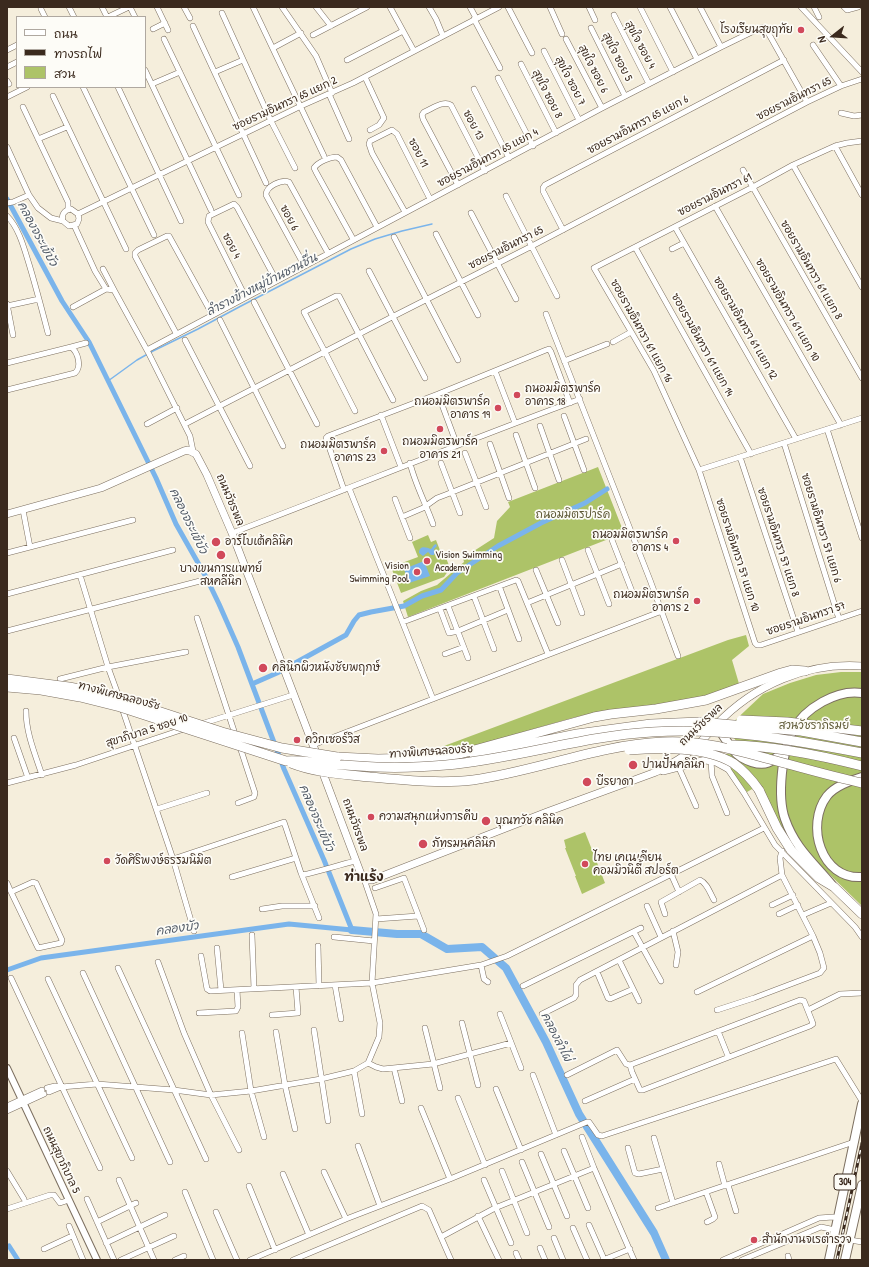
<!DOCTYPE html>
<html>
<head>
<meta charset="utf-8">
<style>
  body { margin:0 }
  #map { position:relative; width:869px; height:1267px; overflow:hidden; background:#f5eedc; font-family:"Patrick Hand","Playpen Sans Thai",sans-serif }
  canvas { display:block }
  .frame { position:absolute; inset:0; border:8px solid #3b2a1e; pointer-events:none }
  .legend { position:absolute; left:16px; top:16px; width:130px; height:72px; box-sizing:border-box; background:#fdfcf7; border:1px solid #afa8a0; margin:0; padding:5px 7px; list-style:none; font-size:12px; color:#3b2a1e }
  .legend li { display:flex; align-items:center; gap:8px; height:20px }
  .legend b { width:20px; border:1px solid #afa8a0 }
  .north { position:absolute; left:813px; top:16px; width:40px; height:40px; -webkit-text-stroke:3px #fdfcf7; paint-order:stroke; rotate:253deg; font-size:11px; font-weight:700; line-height:16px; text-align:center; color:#3b2a1e }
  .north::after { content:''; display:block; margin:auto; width:14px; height:18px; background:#3b2a1e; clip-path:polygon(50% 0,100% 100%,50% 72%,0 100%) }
</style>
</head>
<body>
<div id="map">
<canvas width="869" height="1267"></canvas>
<div class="frame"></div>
<ul class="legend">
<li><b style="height:5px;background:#fff"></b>ถนน</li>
<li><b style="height:5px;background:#3b2a1e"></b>ทางรถไฟ</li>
<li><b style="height:11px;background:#adc368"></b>สวน</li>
</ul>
<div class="north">N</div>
</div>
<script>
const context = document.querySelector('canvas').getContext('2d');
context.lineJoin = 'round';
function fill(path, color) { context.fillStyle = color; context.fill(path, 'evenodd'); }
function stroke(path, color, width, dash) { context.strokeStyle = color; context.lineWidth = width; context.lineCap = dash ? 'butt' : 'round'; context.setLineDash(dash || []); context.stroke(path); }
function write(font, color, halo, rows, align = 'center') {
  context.font = font + ' "Patrick Hand","Playpen Sans Thai",sans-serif'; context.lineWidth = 3.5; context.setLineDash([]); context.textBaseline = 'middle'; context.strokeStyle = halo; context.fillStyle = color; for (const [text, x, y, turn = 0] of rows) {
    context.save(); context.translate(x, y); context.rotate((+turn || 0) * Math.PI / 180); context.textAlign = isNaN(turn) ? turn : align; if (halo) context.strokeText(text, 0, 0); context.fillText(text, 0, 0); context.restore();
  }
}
fill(new Path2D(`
  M598 467 624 533 408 617 403 601 421 591 437 585 464 562 463 558 494 538 497 521 510 507 508 502Z
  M428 535 431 542 436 540 441 553H444L450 568 444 577 401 593 391 567 418 557 412 542Z
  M746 635 749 646 732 660 740 687 701 699 602 711 572 718 474 746 453 749 444 746 728 640Z
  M841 672H862V906L824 869 795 851 759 785 747 792 728 767 724 756 727 754C732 754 734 756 738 759 749 766 759 770 771 765L743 752 729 730V726L763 694 790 683 816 675Z
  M585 832 605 883 582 894 575 876H576L565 848H566L564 840Z`), '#adc368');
fill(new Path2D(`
  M436 544 437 546 434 549 435 552 434 555H431L428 552 423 556 419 553C419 545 426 547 431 549L434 545Z
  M424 561 430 576 409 583 404 569Z`), '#7ab4eb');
stroke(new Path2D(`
  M108 381 137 360 153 351 198 329 241 306 351 249 375 239 402 231 432 224`), '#7ab4eb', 1.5);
stroke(new Path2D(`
  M7 199 62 301 89 342 156 478 176 524 206 577 219 604 238 647 284 769 324 860 352 930 289 924 41 958 7 970
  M252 684 277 673 346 635 354 621 359 615 371 612 404 606 422 596 441 590 457 573 498 546 541 523 585 503 607 489
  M9 1246 18 1260`), '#7ab4eb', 5);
stroke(new Path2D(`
  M352 930 397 934H421L447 949 482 947 506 968 546 1042 579 1114 654 1233 666 1260`), '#7ab4eb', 8);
const minor = new Path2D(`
  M69 7 74 17
  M102 7 107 17
  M130 7 135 17
  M157 7 168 30
  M184 7 190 18
  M253 7 324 156
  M282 7 316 56 332 93
  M316 7 331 26
  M390 7 414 51
  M429 7 436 19 443 36
  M470 7 476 18
  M508 7 532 53
  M550 7 562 34
  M589 7 595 20
  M640 7 673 72
  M670 7 697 59
  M700 7 721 47
  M801 7 862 72
  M814 7 819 17
  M844 7 847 10 858 7
  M41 9 45 17
  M222 13 271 121 295 168
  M614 15 649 84
  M108 17 129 7
  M474 19 500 68
  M193 26 266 183
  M591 28 625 96
  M153 29 165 23
  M313 35 367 7
  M164 39 239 195
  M566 39 602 108
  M813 45 841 86
  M273 48 301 33
  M7 50 17 45
  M544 51 579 120
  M347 60 403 31
  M521 64 556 133
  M7 67 17 62
  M145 70 211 210
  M215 72 243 60
  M365 77 384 118 379 125 370 130
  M498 78 533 146
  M7 81 9 84
  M152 84 180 72
  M83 87 154 235
  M118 87 181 221
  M474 89 509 158
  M329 94 349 139
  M53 96 126 249
  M7 97 27 87
  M23 107 68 202V210
  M841 113 854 116 862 115
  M38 139 67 127
  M862 141 847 143 835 146 793 165 753 187 594 268 654 371 699 470 755 643 757 645H761L862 611
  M835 146 862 195
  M7 147 29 195 38 208 51 218 63 221 69 226 77 224 79 219 78 214 71 209C64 210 61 215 63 221
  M793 165 862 287
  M743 170 862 378
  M458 185 423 119 422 115 424 112C432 109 443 100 451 105L485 171
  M506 196 557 296
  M7 203 13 202 29 195
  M715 206 841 425
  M405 212 372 153 369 144 370 141 392 130 397 134 430 199
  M471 213 516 299
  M78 214 301 106 353 83 499 7
  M7 216C19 228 24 248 29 264 36 287 42 310 48 333
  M74 225 95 271 106 289 114 290 148 352 190 436 193 451
  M675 227 796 439
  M563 230 543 191V188L545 185 784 60
  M436 234 478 315
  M394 237 458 360
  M353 239 316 172 314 168C318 162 330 157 337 157L341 160 377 227
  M635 247 751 454
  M672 249 684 243
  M304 265 266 195C266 186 282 179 289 182L328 253
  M103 269 114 290
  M369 271 425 378
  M245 296 208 222 209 216 234 204 237 207 276 280
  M254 302 317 424
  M7 304 13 335
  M7 306 39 299
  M73 307 106 289
  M546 314 650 580 678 656
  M220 320 283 446
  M176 333 135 256V253L138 250 167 236H169L212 314
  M185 340 250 466
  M613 342 631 332
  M71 347 86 343
  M147 350 602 108 721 47 760 28 763 27 766 29 807 102
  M564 361 607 344
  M7 363 71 347C78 352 82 367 75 373L7 390
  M495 371 515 423
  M438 394 457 445
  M355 411 325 352 304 312 336 296H339L393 400
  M381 415 401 467
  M564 416 584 470
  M147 424 177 408
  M185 424 392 317 532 246 807 102 841 86 862 79
  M540 426 559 480
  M827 429 862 538
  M516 435 535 488
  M784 443 839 619
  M490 444 509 498
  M465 453 486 507
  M740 457 798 632
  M410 463C415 484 426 504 433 524
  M441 463 460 513
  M699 470 862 418
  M349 488 433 699
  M344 490 326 438 328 436 438 394 546 350 549 349 551 352 570 403
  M395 499 410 538
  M23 510 30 547 133 520
  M402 517 423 508 437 498 445 495 586 439
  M232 533C348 489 463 442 580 399
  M612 540 633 594
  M588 550 609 604
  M7 553 30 547
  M562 560 582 613
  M536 570 558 623
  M500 588 519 639
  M7 594 173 550
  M475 599 494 649
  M527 603 622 564
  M448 606 468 658
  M440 609 449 633 458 631 508 610
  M197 618 236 737
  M403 622 516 580 518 581 548 654
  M7 631 200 581
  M445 654 464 647
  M60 679 108 667 80 575
  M120 700 108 667 186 652
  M122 708 173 859 194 931
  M26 711C26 733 35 754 42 775
  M201 724 293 695
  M14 738 28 778
  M313 745 662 611
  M711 761 712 776 727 813
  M725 765 744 793 775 845 855 927 862 937
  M679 768 696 806
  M7 783 76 765 184 729
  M238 803 254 797 255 793 239 744
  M157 809 207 793
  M173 859 284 822 301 873 319 918
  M671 874 679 892
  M302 875C321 871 338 865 356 861
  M232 877 296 858
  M7 883 11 892 38 948 61 943 62 940 36 883 33 882 11 892
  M375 888 404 878 424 930
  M772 905 793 895
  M647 906 661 937
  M262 909 282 906H315
  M665 914 661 902 700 880C707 883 710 893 714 900
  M779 914 798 905
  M803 915 831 903
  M376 919 418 916
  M673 931 678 952 676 965
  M634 932 661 981
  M252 935 254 989
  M334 937 374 941
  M318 946 319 986
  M217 948 221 990
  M201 956 207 989 210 991 372 983 481 965 507 956 764 828
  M619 960 639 1001
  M158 962 184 1033 211 1095 239 1150
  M481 965 484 979 488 982
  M118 968 206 1159
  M597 972 608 998 610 999 633 989
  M83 973 170 1162
  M11 978 100 1168
  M48 979 132 1158
  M335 985 341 1019
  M523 986 641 928
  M697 992 813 936
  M717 1010 754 998 820 973 824 968 820 953 813 936 782 875 780 858 782 851
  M808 1010 840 994 862 993
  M199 1013 236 1011 238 1007 237 990
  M500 1014 521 1068
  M542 1014 574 998 576 995V985L580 980 782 875
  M272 1015 298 1013 296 987
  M462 1023 478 1085
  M425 1028 440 1088
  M314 1030 328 1121
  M718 1031 728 1056
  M276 1032 285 1085 295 1129
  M242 1033 251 1091 264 1137
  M368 1063 376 1067 383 1069 433 1064 511 1043
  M394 1068 402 1101
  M354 1071 362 1114
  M533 1075 556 1135
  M567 1075 617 1050 626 1064 630 1065 632 1072 640 1090H643L810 1026 813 1024 812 1021 804 1001 800 1000 630 1065
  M47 1088 55 1086 61 1087 97 1084 174 1090 211 1095 251 1091 321 1079 354 1071 368 1063 379 1037 380 1023 372 983 376 914 364 879
  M496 1089 521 1150
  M49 1092 61 1087
  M458 1098 485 1165
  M585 1101 635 1079
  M7 1106 42 1090
  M421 1108 450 1179
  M7 1111 44 1094
  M582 1137 594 1168 634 1260
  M654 1138 673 1203
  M358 1146 380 1206
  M628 1148 635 1173 639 1174 663 1169
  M564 1151 588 1208
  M541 1154 567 1216
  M522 1162 549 1227
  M719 1164 725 1186
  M7 1171 24 1199
  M502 1171 527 1233
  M324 1172 346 1219
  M283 1174 309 1235
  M119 1180 154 1260
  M484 1180 511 1243
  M728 1185 736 1211
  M249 1186 275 1250
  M185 1192 213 1260
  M706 1192 715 1217 713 1219 707 1222
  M87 1199 114 1260
  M658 1208 854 1142
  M7 1209 50 1195H54L60 1203 69 1200
  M216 1212 237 1260
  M478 1216 499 1260
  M97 1222 136 1203
  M589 1225 604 1259
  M69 1226 83 1260
  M573 1228 587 1260
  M441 1237 495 1208 594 1168
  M554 1238 563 1260
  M850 1240 862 1242
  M106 1243 165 1215
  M540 1248 545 1260
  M44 1249 72 1236
  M516 1253 519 1260
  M788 1256 789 1260
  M121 1260 174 1236
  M175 1260 184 1256
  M250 1260 346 1219 450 1179 587 1122H589L598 1135 602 1136 608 1134 836 1059 862 1101
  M293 1260 422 1206 429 1210 451 1260
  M603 1260 630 1249
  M723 1260 819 1218 833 1217 838 1218
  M742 1260 821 1227 835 1230`);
const tertiary = new Path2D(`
  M7 1068 97 1260`);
const secondary = new Path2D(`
  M7 514 101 488 184 451 188 450 196 454 207 475 232 533 318 758
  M321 768 362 877 366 880H372L547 812 656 772C670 765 683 758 695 747 703 741 709 732 716 725 754 685 807 662 862 666
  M663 771 706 760 716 762 727 768`);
const primary = new Path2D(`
  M719 729C723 736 728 743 733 750 741 760 762 769 773 760 778 757 782 751 787 747
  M862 777C850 781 835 786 827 796 805 825 821 880 862 877
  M832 885C813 862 795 848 785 819 777 797 782 750 793 730 805 708 837 689 862 693
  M829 1260 862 1104
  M845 1260 862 1185`);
const motorway = new Path2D(`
  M474 755 577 734 651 724 700 722
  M337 757 378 759 455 757
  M449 757 594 717 611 714 656 709 706 700 781 673 792 670 805 671
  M759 790 777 828 791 850 819 878 834 887 862 914`);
stroke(minor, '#7c6f60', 6);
stroke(tertiary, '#7c6f60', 8);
stroke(secondary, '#7c6f60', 8);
stroke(primary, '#7c6f60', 10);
stroke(motorway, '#7c6f60', 10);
stroke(minor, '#fff', 5);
stroke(tertiary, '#fff', 6);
stroke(secondary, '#fff', 7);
stroke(primary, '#fff', 8);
stroke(motorway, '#fff', 9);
const rail = new Path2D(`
  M837 1260 862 1143`);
stroke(rail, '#3b2a1e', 3);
stroke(rail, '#fdfcf7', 1.5, [4.5]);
const motorwayBridge = new Path2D(`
  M7 679 69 687 90 691 127 701 222 732 282 748 337 757
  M7 687 41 690 80 697 120 707 286 761C298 760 310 762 322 763 340 765 358 766 376 767 399 768 423 767 446 765 515 759 582 736 652 732 723 727 793 740 862 753
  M741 720 787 722 862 731
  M700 722 801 731 862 742
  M731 745C776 746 819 755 862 766
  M629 750C660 747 706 747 733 763 743 770 752 780 759 790
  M291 763C316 773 344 774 370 777 404 780 440 784 473 780 537 771 598 745 662 742 701 740 732 749 769 759 800 767 830 776 862 783`);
stroke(motorwayBridge, '#7c6f60', 10, []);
stroke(motorwayBridge, '#fff', 9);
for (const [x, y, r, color] of [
  [801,30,4,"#d1495b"],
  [517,395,4,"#d1495b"],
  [498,408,4,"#d1495b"],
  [440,429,4,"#d1495b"],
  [384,451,4,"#d1495b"],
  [676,541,4,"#d1495b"],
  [216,542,5,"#d1495b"],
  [221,555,5,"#d1495b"],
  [427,561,4,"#d1495b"],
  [417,572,4,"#d1495b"],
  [697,601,4,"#d1495b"],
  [263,668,5,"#d1495b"],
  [297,740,4,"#d1495b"],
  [633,765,5,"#d1495b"],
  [587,782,5,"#d1495b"],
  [371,817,4,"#d1495b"],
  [486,821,5,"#d1495b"],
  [423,844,5,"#d1495b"],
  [107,861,4,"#d1495b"],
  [585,864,4,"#d1495b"],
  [754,1240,4,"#d1495b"]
]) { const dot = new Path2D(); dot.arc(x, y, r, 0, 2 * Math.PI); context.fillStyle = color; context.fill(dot); stroke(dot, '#fdfcf7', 1.5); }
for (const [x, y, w] of [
  [845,1182,22]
]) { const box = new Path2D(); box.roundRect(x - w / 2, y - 8, w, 16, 3); context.fillStyle = '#fdfcf7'; context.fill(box); stroke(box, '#3b2a1e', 1); }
write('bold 10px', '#3b2a1e', null, [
  ["304",845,1182]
]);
write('11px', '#3b2a1e', '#fdfcf7', [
  ["โรงเรียนสุขฤทัย",793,30,"right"],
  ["ถนอมมิตรพาร์ค",525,389],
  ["อาคาร 18",525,402],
  ["ถนอมมิตรพาร์ค",490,402,"right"],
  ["อาคาร 19",490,415,"right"],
  ["ถนอมมิตรพาร์ค",440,442,"center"],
  ["อาคาร 21",440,455,"center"],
  ["ถนอมมิตรพาร์ค",376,445,"right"],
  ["อาคาร 23",376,458,"right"],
  ["ถนอมมิตรพาร์ค",668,535,"right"],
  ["อาคาร 4",668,548,"right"],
  ["อาร์โบเต้คลินิค",225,542],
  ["Vision Swimming",435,555],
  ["Academy",435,568],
  ["Vision",409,566,"right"],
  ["Swimming Pool",409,579,"right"],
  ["บางเขนการแพทย์",221,569,"center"],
  ["สหคลีนิก",221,582,"center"],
  ["ถนอมมิตรพาร์ค",689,595,"right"],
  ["อาคาร 2",689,608,"right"],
  ["คลินิกผิวหนังชัยพฤกษ์",272,668],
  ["ควิกเซอร์วิส",305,740],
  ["ปานปั้นคลินิก",642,765],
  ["บีรยาดา",596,782],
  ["ความสนุกแห่งการคีบ",379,817],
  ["บุณทวัช คลินิค",495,821],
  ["ภัทรมนคลินิก",432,844],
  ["ไทย เคเนเดียน",593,858],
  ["คอมมิวนิตี้ สปอร์ต",593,871],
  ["วัดศิริพงษ์ธรรมนิมิต",115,861],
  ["สำนักงานจเรตำรวจ",762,1240]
], 'left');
write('11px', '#3b2a1e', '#fdfcf7', [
  ["สุขใจ ซอย 4",640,45,62],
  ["สุขใจ ซอย 5",617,57,63],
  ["สุขใจ ซอย 6",593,69,63],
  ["สุขใจ ซอย 7",570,81,63],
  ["สุขใจ ซอย 8",547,94,63],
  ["ซอยรามอินทรา 65",794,99,-27],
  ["ซอยรามอินทรา 65 แยก 2",285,104,-25],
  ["ซอย 13",473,125,62],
  ["ซอยรามอินทรา 65 แยก 6",638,125,-28],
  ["ซอย 11",418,153,63],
  ["ซอยรามอินทรา 65 แยก 4",488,158,-28],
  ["ซอยรามอินทรา 61",715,195,-27],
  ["ซอย 6",289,218,62],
  ["ซอย 4",231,246,63],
  ["ซอยรามอินทรา 65",506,248,-27],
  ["ซอยรามอินทรา 61 แยก 8",811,270,60],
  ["ซอยรามอินทรา 61 แยก 10",787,310,60],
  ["ซอยรามอินทรา 61 แยก 12",745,328,60],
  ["ซอยรามอินทรา 61 แยก 16",641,331,61],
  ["ซอยรามอินทรา 61 แยก 14",702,345,61],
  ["ถนนวัชรพล",230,500,67],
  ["ซอยรามอินทรา 57 แยก 6",821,528,73],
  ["ซอยรามอินทรา 57 แยก 8",778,542,72],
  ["ซอยรามอินทรา 57 แยก 10",737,555,72],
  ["ซอยรามอินทรา 57",806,619,-19],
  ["ทางพิเศษฉลองรัช",119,696,15],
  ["ถนนวัชรพล",701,725,-44],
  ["สุขาภิบาล 5 ซอย 10",147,731,-18],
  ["ทางพิเศษฉลองรัช",431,752,-4],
  ["ถนนวัชรพล",355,825,70],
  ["ถนนสุขาภิบาล 5",61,1160,65]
]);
write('11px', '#5d5834', '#fdfcf7', [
  ["ถนอมมิตรปาร์ค",573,515],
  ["สวนวัชราภิรมย์",814,726]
]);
write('italic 12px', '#515a66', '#fdfcf7', [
  ["คลองจระเข้บัว",37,234,62],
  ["ลำรางข้างหมู่บ้านชวนชื่น",262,285,-27],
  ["คลองจระเข้บัว",188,521,64],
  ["คลองจระเข้บัว",316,818,67],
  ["คลองบัว",177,929,-8],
  ["คลองลำไผ่",556,1037,63]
]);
write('bold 13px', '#3b2a1e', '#fdfcf7', [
  ["ท่าแร้ง",364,878]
]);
</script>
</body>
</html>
